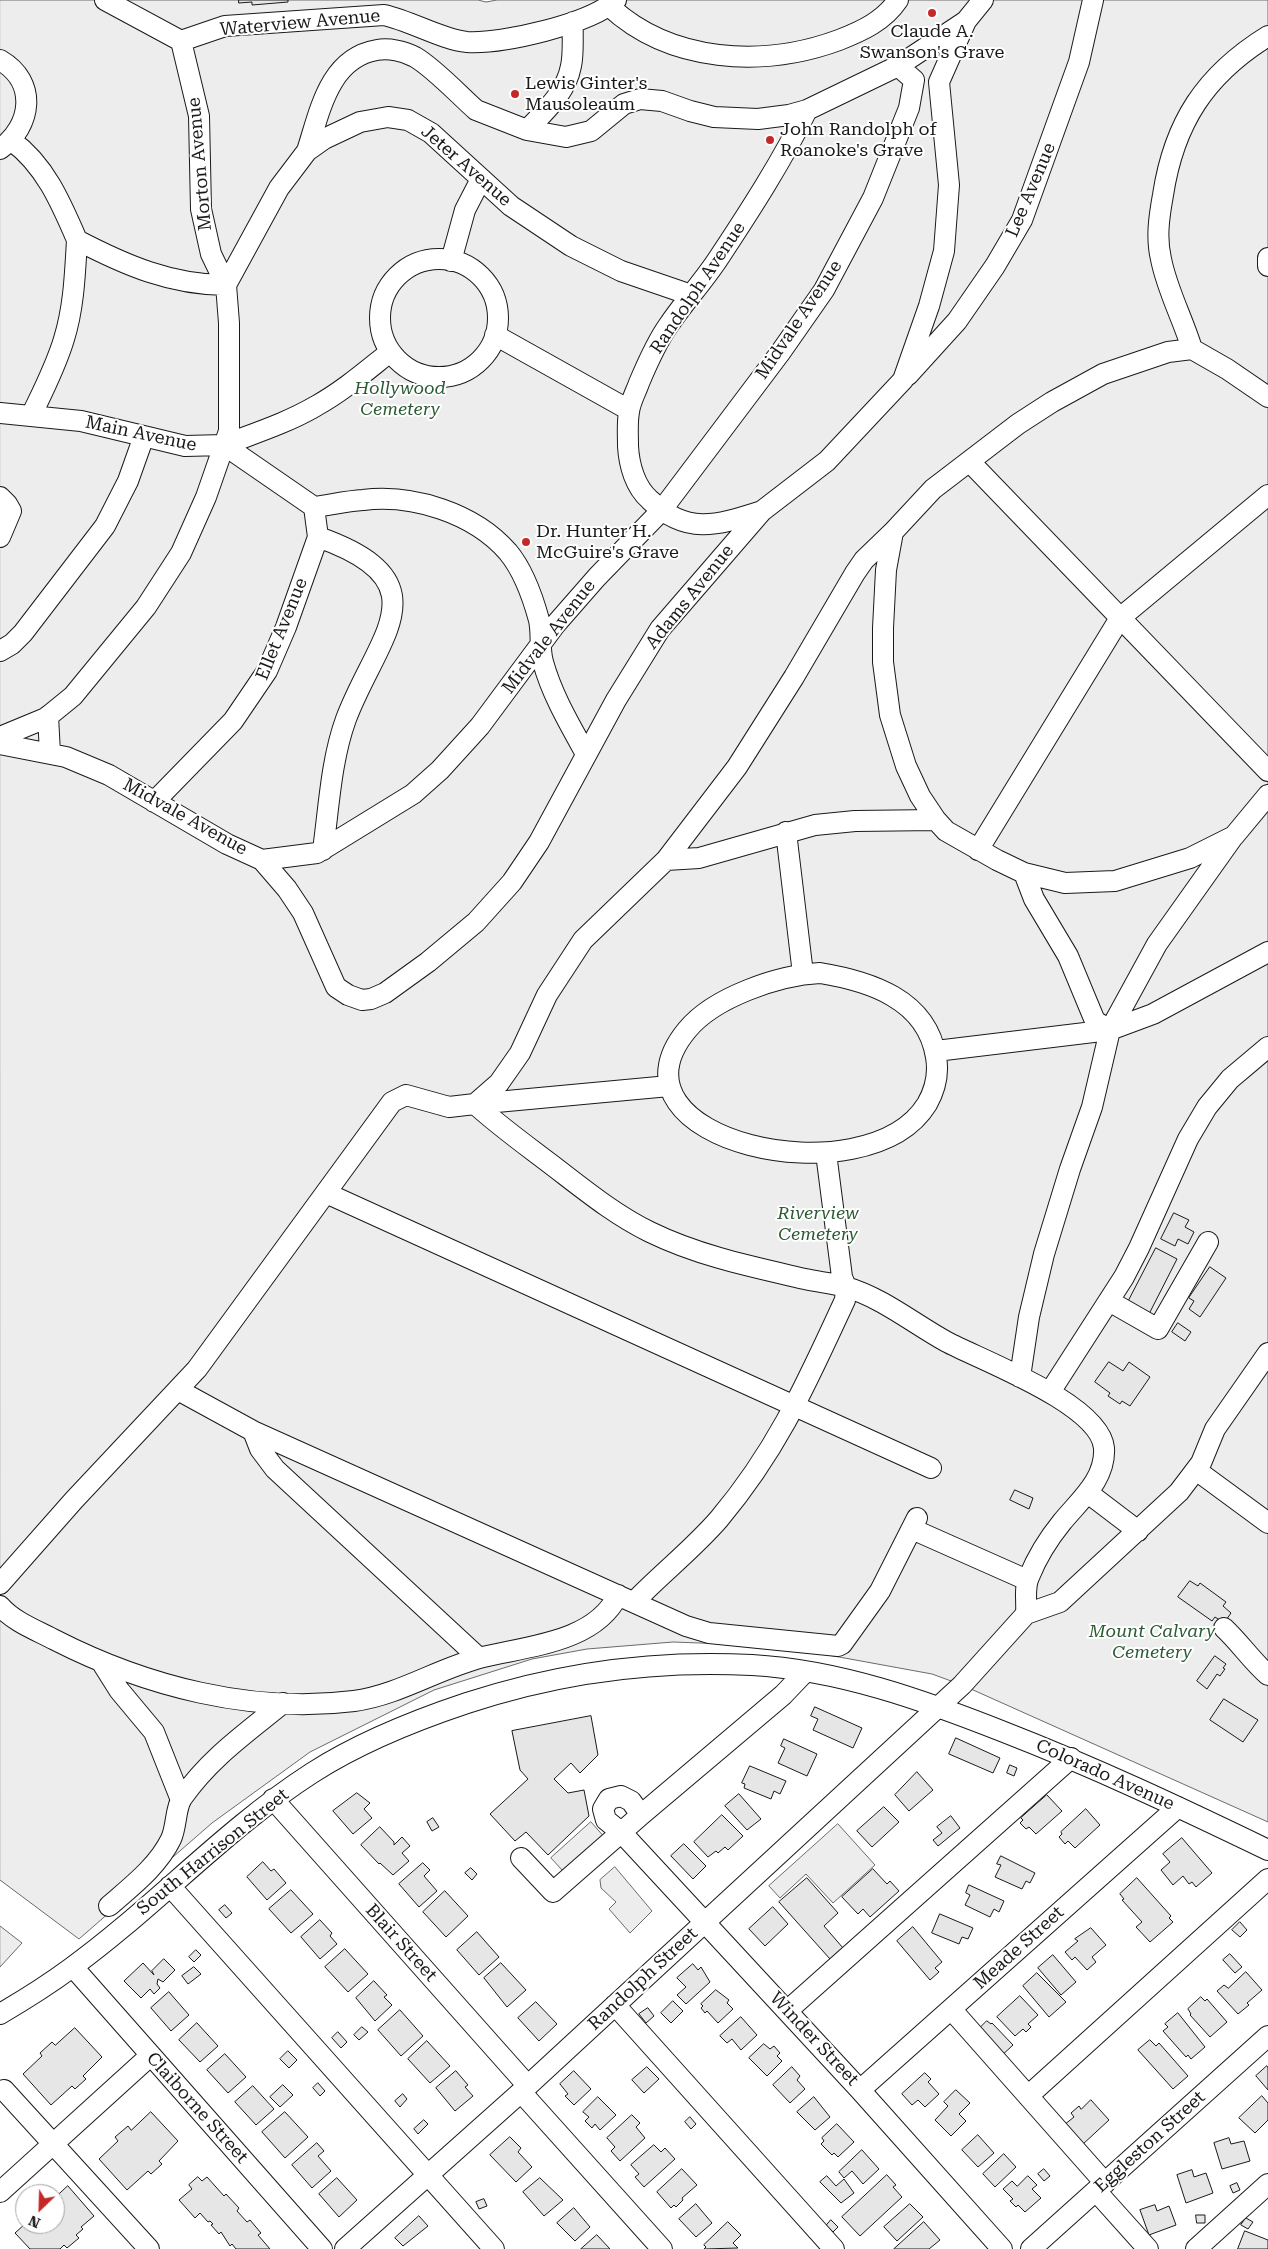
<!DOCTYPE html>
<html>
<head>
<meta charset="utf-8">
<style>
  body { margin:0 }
  #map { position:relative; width:1268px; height:2249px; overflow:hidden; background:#fff; font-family:"Roboto Serif",serif }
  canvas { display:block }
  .north { position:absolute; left:15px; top:2184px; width:50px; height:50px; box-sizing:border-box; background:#fff; border:1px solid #a3a3a3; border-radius:50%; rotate:204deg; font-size:14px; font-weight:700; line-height:20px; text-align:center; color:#1a1a1a }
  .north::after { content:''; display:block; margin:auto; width:18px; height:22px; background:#c62828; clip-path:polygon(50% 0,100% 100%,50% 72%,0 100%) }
</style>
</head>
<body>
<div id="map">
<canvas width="1268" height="2249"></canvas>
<div class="north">N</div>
</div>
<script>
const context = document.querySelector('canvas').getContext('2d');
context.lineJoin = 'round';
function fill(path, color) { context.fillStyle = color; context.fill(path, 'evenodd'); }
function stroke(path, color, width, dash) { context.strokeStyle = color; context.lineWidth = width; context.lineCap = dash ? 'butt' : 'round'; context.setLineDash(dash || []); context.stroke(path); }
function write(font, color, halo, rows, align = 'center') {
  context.font = font + ' "Roboto Serif",serif'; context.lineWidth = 4; context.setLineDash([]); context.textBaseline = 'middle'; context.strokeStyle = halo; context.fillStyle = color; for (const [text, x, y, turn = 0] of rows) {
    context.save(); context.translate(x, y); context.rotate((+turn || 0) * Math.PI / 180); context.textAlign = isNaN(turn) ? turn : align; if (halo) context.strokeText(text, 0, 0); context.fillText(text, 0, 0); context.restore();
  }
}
const built = new Path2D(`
  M0 0H478L486 2 497 0H1268V1822L962 1685 932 1674 779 1646 673 1642 587 1649 532 1659 434 1690 310 1752 212 1823 79 1939 0 1880Z
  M591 1822 614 1848 574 1883 551 1858Z
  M838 1824 875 1865 833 1903 806 1874 780 1898 769 1886Z
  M615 1867 652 1911 630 1933 609 1909 616 1902 601 1888 600 1880Z
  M0 1926 22 1943 0 1967Z`);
fill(built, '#ededed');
stroke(built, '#6a6a6a', 1);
const building = new Path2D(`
  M239 0H288V2L252 5V2L239 3Z
  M1174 1213 1189 1220 1185 1227 1194 1232 1188 1244 1178 1239 1175 1246 1161 1239Z
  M1156 1248 1177 1259 1149 1314 1127 1304Z
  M1210 1267 1226 1278 1200 1317 1189 1309 1194 1301 1189 1298Z
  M1178 1323 1191 1332 1185 1341 1172 1332Z
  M1109 1362 1123 1371 1129 1362 1150 1377 1130 1406 1122 1401 1120 1404 1108 1396 1110 1393 1095 1382Z
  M1015 1490 1033 1498 1029 1509 1010 1500Z
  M1190 1581 1198 1586 1200 1583 1226 1602 1223 1606 1231 1613 1224 1623 1215 1617 1212 1621 1178 1597Z
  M1215 1656 1226 1664 1223 1668 1225 1669 1220 1676 1217 1674 1207 1689 1197 1681Z
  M1224 1699 1258 1720 1243 1742 1210 1720Z
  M815 1707 862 1728 853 1748 813 1730 818 1719 811 1716Z
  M591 1716 598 1755 580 1773 571 1763 554 1779 568 1793 584 1790 589 1816 548 1855 526 1832 515 1841 490 1814 528 1779 520 1770 512 1731Z
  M956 1738 1000 1758 993 1773 949 1754Z
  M784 1739 817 1754 807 1776 778 1763 785 1748 781 1746Z
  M1010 1765 1017 1768 1014 1776 1007 1773Z
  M750 1766 786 1781 780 1794 774 1791 771 1799 744 1788 745 1784 742 1783Z
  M917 1772 933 1790 909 1811 895 1795Z
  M357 1793 370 1803 364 1809 372 1818 353 1834 333 1811Z
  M739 1794 761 1819 747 1830 725 1806Z
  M1047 1795 1062 1811 1036 1834 1029 1827 1026 1829 1020 1823 1023 1820 1021 1818Z
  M884 1807 899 1822 872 1847 857 1831Z
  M1086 1809 1100 1825 1075 1848 1068 1841 1065 1844 1059 1837 1062 1834 1061 1832Z
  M722 1815 743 1836 728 1850 725 1847 718 1853 716 1851 708 1857 694 1842Z
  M951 1816 960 1828 938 1846 933 1840 942 1833 937 1827Z
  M433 1818 439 1827 432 1831 427 1822Z
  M380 1827 394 1842V1845L402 1837 410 1846 402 1853 409 1861 393 1875 380 1863 379 1864 361 1845Z
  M1182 1838 1212 1873 1196 1887 1192 1882 1189 1884 1183 1876 1173 1885 1161 1870 1170 1862 1163 1854Z
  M684 1844 706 1866 693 1879 671 1856Z
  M1001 1856 1035 1873 1030 1883 1026 1881 1022 1889 995 1877 1001 1865 997 1864Z
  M263 1862 271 1871 274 1869 286 1883 267 1900 247 1877Z
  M423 1863 430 1870 424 1876 437 1891 419 1907 399 1884Z
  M471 1868 477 1874 472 1880 465 1873Z
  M873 1869 887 1884 890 1881 899 1891 870 1917 863 1909 858 1914 842 1897Z
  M807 1878 838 1913 824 1926 843 1948 830 1959 779 1902Z
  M1137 1878 1171 1916 1169 1918 1173 1922 1150 1942 1136 1927 1142 1922 1122 1900 1124 1899 1120 1894Z
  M969 1885 1004 1901 999 1912 994 1909 990 1917 965 1905 970 1895 966 1893Z
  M291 1890 313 1914 291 1933 269 1909Z
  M445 1891 468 1916 446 1937 423 1912Z
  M225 1905 232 1913 226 1918 219 1910Z
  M773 1907 788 1924 765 1946 749 1929Z
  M940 1914 973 1928 968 1939 962 1937 959 1944 932 1933Z
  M320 1920 332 1933 330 1936 337 1944 320 1959 301 1937Z
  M1240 1922 1247 1930 1240 1937 1232 1930Z
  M913 1927 942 1962 935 1968 939 1972 930 1980 897 1941Z
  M1091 1928 1106 1945 1092 1957 1096 1962 1087 1970 1075 1957 1072 1960 1065 1952 1078 1941 1075 1939Z
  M477 1932 499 1957 479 1975 457 1950Z
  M345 1949 368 1974 348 1992 325 1967Z
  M196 1950 201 1955 194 1962 189 1957Z
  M1230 1954 1242 1967 1235 1973 1223 1960Z
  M1053 1955 1076 1982 1061 1995 1038 1968Z
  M164 1959 175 1970 163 1982 158 1979 157 1984 160 1988 154 1994 150 1989 141 1998 124 1981 143 1963 154 1975 152 1971Z
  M501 1963 526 1990 507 2007 484 1978Z
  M693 1964 698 1970 701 1967 710 1982 686 2004 677 1995 686 1987 677 1978Z
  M194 1967 201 1974 188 1984 182 1976Z
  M1246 1972 1262 1990 1247 2003 1249 2005 1238 2014 1217 1991 1224 1985 1228 1988Z
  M1037 1973 1066 2002 1049 2017 1023 1986Z
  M374 1981 387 1995 384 1997 392 2005 375 2021 356 1998Z
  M716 1990 729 2000 727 2003 733 2009 718 2023 707 2011 705 2013 701 2008 703 2006 701 2004Z
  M169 1992 189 2015 171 2031 151 2008Z
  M1020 1996 1038 2015 1028 2024 1031 2027 1026 2032 1023 2029 1015 2036 997 2017Z
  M1201 1997 1205 2001 1207 1999 1227 2022 1210 2037 1190 2015 1191 2014 1188 2009Z
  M673 2001 683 2011 671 2023 661 2013Z
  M536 2002 557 2024 539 2041 518 2018Z
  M648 2008 654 2016 646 2023 639 2014Z
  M400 2010 423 2036 401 2056 378 2030Z
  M1178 2013 1205 2047 1191 2059 1188 2055 1186 2057 1163 2031 1168 2027 1165 2024Z
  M741 2017 757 2035 741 2050 732 2039 727 2043 720 2036Z
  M987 2021 991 2024 992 2023 1013 2045 999 2058 976 2032Z
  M197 2023 218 2046 200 2062 179 2040Z
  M362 2027 368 2032 359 2040 354 2035Z
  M75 2028 102 2057 83 2076 86 2079 75 2089 72 2086 51 2105 23 2074 42 2056 40 2053 52 2042 55 2045Z
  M338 2032 347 2042 341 2048 332 2038Z
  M1150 2040 1156 2046 1159 2043 1188 2076 1173 2089 1138 2050Z
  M427 2041 450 2066 430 2083 408 2059Z
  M764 2044 770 2049 774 2046 780 2053 777 2056 782 2061 767 2076 749 2058Z
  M288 2051 297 2060 289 2068 280 2059Z
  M225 2054 246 2077 228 2093 207 2070Z
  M1267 2066 1268 2068V2090L1256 2076Z
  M647 2067 659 2079 644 2093 632 2080Z
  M792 2067 800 2076 797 2080 805 2089 790 2103 773 2085Z
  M456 2071 468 2085 465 2087 473 2096 455 2111 436 2088Z
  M574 2071 591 2089 574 2105 565 2096 568 2094 560 2084Z
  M925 2073 931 2079 928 2082 939 2094 925 2107 918 2100 912 2105 902 2094Z
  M318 2083 325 2091 320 2096 313 2088Z
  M283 2085 293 2095 280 2107 270 2097Z
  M253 2086 274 2109 256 2125 235 2102Z
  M956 2090 970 2103 959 2114 966 2121 951 2136 935 2120 948 2106 944 2102Z
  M403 2094 407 2099 400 2107 395 2101Z
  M1262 2096 1268 2103V2120L1255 2133 1239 2118Z
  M598 2097 616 2115 600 2130 595 2124 592 2128 585 2121 589 2117 583 2112Z
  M814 2097 830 2117 815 2130 797 2112Z
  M1091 2100 1109 2120 1082 2145 1064 2125 1074 2117 1071 2113 1079 2106 1081 2109Z
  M151 2112 178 2141 159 2161 162 2164 151 2174 148 2171 127 2190 99 2159 118 2141 115 2137 128 2126 131 2130Z
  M285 2112 308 2137 285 2158 262 2132Z
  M632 2115 640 2123 636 2127 645 2138 620 2161 611 2151 615 2147 607 2138Z
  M690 2117 696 2124 691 2129 685 2122Z
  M424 2120 428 2124 418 2134 414 2129Z
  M837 2124 854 2142 838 2157 834 2153 832 2155 821 2144 824 2141 822 2138Z
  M978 2135 994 2153 978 2167 962 2150Z
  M510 2137 521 2148 518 2152 532 2167 516 2182 490 2155Z
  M1229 2138 1231 2144 1244 2141 1250 2161 1222 2169 1214 2143Z
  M317 2143 324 2151 318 2156 331 2171 312 2188 292 2165Z
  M654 2145 661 2152 665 2148 675 2159 644 2187 635 2177 639 2174 631 2165Z
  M862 2150 879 2169 863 2184 852 2171 844 2178 839 2172Z
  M1004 2154 1016 2167 995 2187 983 2174Z
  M682 2169 697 2185 682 2198 683 2200 676 2207 674 2205 671 2208 657 2192Z
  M1044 2169 1050 2176 1044 2181 1038 2174Z
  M1192 2170 1194 2177 1206 2173 1213 2193 1186 2203 1177 2175Z
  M887 2175 896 2185 893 2187 902 2197 860 2236 842 2217Z
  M827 2176 836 2186 844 2179 854 2193 841 2203 820 2182Z
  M1028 2176 1037 2185 1032 2189 1041 2198 1025 2212 1018 2205 1016 2207 1010 2201 1013 2199 1003 2189 1012 2181 1017 2186Z
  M198 2177 202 2181 207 2177 224 2196 226 2194 239 2208 237 2211 247 2222 250 2220 261 2233 258 2235 270 2249H236L232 2244 230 2246 221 2232 219 2234 211 2225 213 2224 210 2221 208 2222 200 2213 195 2218 179 2200 192 2189 189 2185Z
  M337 2178 357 2200 339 2217 319 2194Z
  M540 2178 563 2200 544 2216 523 2192Z
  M1237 2183 1240 2190 1233 2193 1230 2186Z
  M68 2186 94 2216 81 2227 83 2229 76 2235 79 2238 67 2248 64 2245 60 2249H30L15 2233 25 2224H55V2198Z
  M484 2199 487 2206 479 2209 476 2202Z
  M696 2204 712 2223 696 2237 679 2219Z
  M910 2204 923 2217 897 2241 884 2227Z
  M1155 2205 1157 2211 1169 2206 1176 2225 1149 2235 1140 2210Z
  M574 2208 590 2227 575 2241 557 2223Z
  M1196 2215H1205V2223H1197Z
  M419 2216 428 2226 403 2246 395 2238Z
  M1246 2218 1253 2222 1248 2229 1241 2225Z
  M831 2220 838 2227 833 2232 826 2226Z
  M728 2222 741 2235 733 2243 738 2248 704 2249 706 2247 704 2245Z
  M924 2222 940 2240 929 2249H894Z
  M1245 2231 1268 2240V2249H1238Z
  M597 2235 610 2249H581Z`);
fill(building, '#e6e6e6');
stroke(building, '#1a1a1a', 1);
const minor = new Path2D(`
  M105 0 181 41 225 26 384 15C411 21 443 40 467 42 503 44 590 24 616 0
  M609 6C670 63 763 68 839 40 862 31 884 21 898 0
  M0 60C38 82 32 126 0 149
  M527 130C545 111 566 93 571 66 574 52 572 36 573 22
  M12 141C45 165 61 203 77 240 125 265 171 285 226 285L211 254 201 209 199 116 181 41
  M307 151C320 111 329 58 377 50 389 48 404 51 415 57 434 68 458 94 476 110L527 130 566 137 591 131 624 104 640 99 662 101 690 111 714 117 758 119 789 115 807 110 898 66 966 21 983 0
  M1268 258V266
  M380 318a59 59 0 1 1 118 0a59 59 0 1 1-118 0Z
  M451 261 465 210 481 179
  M495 335 629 410
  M1192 349C1183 319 1167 290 1161 259 1156 238 1159 217 1163 195 1174 123 1205 75 1268 36
  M908 375 957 321 995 266 1022 220 1079 62 1093 0
  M1268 397 1227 369 1192 349 1168 352 1103 374 1052 402 1018 424 933 489 893 532 886 570 883 628V662L890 715 906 766 920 796 936 820 946 831 997 860 1024 873 1065 883 1115 881 1190 858 1234 836 1268 795
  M0 413 81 421 185 446 224 445 314 507C330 505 346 501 363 500 413 494 474 513 508 552 523 570 533 598 539 620 542 634 539 648 543 662 552 695 570 725 586 754
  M31 416C43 391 56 366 64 339 74 307 75 273 77 240
  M224 445C255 433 287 423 316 406 343 391 366 371 390 352
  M970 462 1268 771
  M0 497 7 504 11 511 0 537
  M762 511C718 525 687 536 650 500 635 487 629 465 628 446 628 434 627 423 629 412 630 402 636 392 639 383 647 364 656 343 668 326 684 302 704 281 720 256 751 209 782 161 807 110
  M318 537C446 582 377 636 346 719 331 760 329 807 323 850
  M0 651 12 644 23 633 105 526 128 481 144 436
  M48 716 50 753
  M0 737 46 718 73 696 146 607 181 553 206 497 229 431V323L226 285 279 188 307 151 324 139 360 122 388 117 408 120 431 133 511 206 571 246 621 271 691 295
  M0 744 66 757 109 775 227 844 262 860 317 853 413 794 440 770 480 726 555 625 597 577 661 511 780 353 824 290 873 198 909 108 914 80 898 66
  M154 802 233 721 267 671 286 627 318 537 314 507
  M786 832 803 974
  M978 850 1120 618 1268 495
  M262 860 287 889 303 913 336 987 348 995 362 1000 371 999 385 993 428 962 476 922 512 882 539 842 616 700 660 629 762 511 827 461 903 380 929 306 944 251 949 185 939 82 966 21
  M666 860 699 858 815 825 855 821 936 820
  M1024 873 1034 899 1068 956 1095 1021 1110 1030
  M820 973C869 981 927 999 936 1057 939 1074 935 1090 927 1104 867 1201 595 1141 687 1030 714 997 779 975 820 973Z
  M936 1051 1110 1030 1153 1014 1268 952
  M475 1104C498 1125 523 1143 548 1162 581 1187 613 1214 650 1232 699 1256 753 1267 805 1279 818 1282 833 1283 846 1287 883 1298 914 1324 947 1342 983 1361 1100 1404 1104 1448 1106 1479 1080 1500 1062 1522 1049 1538 1037 1557 1029 1577 1024 1587 1027 1602 1026 1614
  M475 1104 669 1086
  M326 1193 931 1468
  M1109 1301 1158 1329 1208 1242
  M1020 1377 1029 1317 1044 1254 1070 1169 1092 1107 1110 1030 1157 944 1233 837
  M178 1390 253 1431 686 1626 709 1633 838 1646 842 1644 880 1591 917 1518
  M1050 1392 1124 1277 1139 1248 1188 1139 1207 1107 1230 1079 1268 1047
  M253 1431 260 1449 275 1469 479 1658
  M1196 1470 1268 1523
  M1088 1493 1138 1531
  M912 1529 1027 1580
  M0 1584 74 1500 197 1369 392 1102 406 1095 449 1107 475 1104 499 1083 520 1053 547 995 583 940 666 860 737 767 794 677 855 573 864 560 893 532
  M635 1601C662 1573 693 1549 719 1519 778 1449 807 1382 845 1300L846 1287 842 1277 826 1153
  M0 1606C14 1622 36 1630 55 1640 145 1686 252 1714 354 1701 399 1695 439 1668 483 1657 529 1646 595 1642 618 1595
  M1224 1628C1240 1643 1252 1661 1268 1675
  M102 1663 119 1690 154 1732 181 1800
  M273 1799 528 2086
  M641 1815 631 1801 621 1796 609 1799 603 1809 606 1820 622 1833 860 2090 1002 2249
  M521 1858 553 1892 641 1815 783 1695 805 1672
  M170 1886 494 2249
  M109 1906C132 1886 158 1866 171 1839 177 1826 175 1809 182 1798 210 1758 245 1734 283 1703
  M73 1967 322 2249
  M615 2005 834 2249
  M951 2009 1105 2183
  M787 2011 1071 1758
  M0 2014C24 2000 48 1985 71 1968 155 1907 225 1829 312 1773 360 1742 413 1721 467 1703 558 1673 656 1660 752 1665 839 1670 923 1700 1004 1732 1094 1767 1181 1808 1268 1850
  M4 2090 149 2249
  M860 2090 1178 1807
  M521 2092 662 2249
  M1028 2096 1268 1879
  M1096 2191 1148 2249
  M0 2192 150 2056
  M345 2249 521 2092 962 1685 1026 1614 1060 1602 1179 1492 1201 1463 1215 1429 1268 1353
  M1031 2249 1268 2036
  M1196 2249 1268 2184`);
stroke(minor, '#1a1a1a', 22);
stroke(minor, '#fff', 20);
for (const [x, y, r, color] of [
  [932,13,5,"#c62828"],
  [515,94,5,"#c62828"],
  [770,140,5,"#c62828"],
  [526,542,5,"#c62828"]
]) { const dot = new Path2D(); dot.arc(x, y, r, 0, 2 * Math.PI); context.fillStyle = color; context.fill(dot); stroke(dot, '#fff', 2); }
write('18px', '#1a1a1a', '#fff', [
  ["Waterview Avenue",300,23,-5],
  ["Morton Avenue",200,164,-95],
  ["Jeter Avenue",466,166,41],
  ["Lee Avenue",1031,190,-67],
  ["Randolph Avenue",698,288,-56],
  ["Midvale Avenue",799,320,-56],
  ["Main Avenue",141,434,12],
  ["Adams Avenue",690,597,-51],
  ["Ellet Avenue",282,629,-68],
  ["Midvale Avenue",549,637,-52],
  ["Midvale Avenue",185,817,29],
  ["Colorado Avenue",1105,1775,24],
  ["South Harrison Street",213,1852,-39],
  ["Blair Street",401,1943,48],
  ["Meade Street",1019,1948,-42],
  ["Randolph Street",643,1979,-43],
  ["Winder Street",814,2039,47],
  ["Claiborne Street",197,2108,48],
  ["Eggleston Street",1150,2142,-42]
]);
write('18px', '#1a1a1a', '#fff', [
  ["Claude A.",932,32,"center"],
  ["Swanson's Grave",932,53,"center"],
  ["Lewis Ginter's",525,84],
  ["Mausoleaum",525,105],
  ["John Randolph of",780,130],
  ["Roanoke's Grave",780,151],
  ["Dr. Hunter H.",536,532],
  ["McGuire's Grave",536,553]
], 'left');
write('italic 18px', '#2b5a34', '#fff', [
  ["Hollywood",400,389],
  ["Cemetery",400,410],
  ["Riverview",818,1214],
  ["Cemetery",818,1235],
  ["Mount Calvary",1152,1632],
  ["Cemetery",1152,1653]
]);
</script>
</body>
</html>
